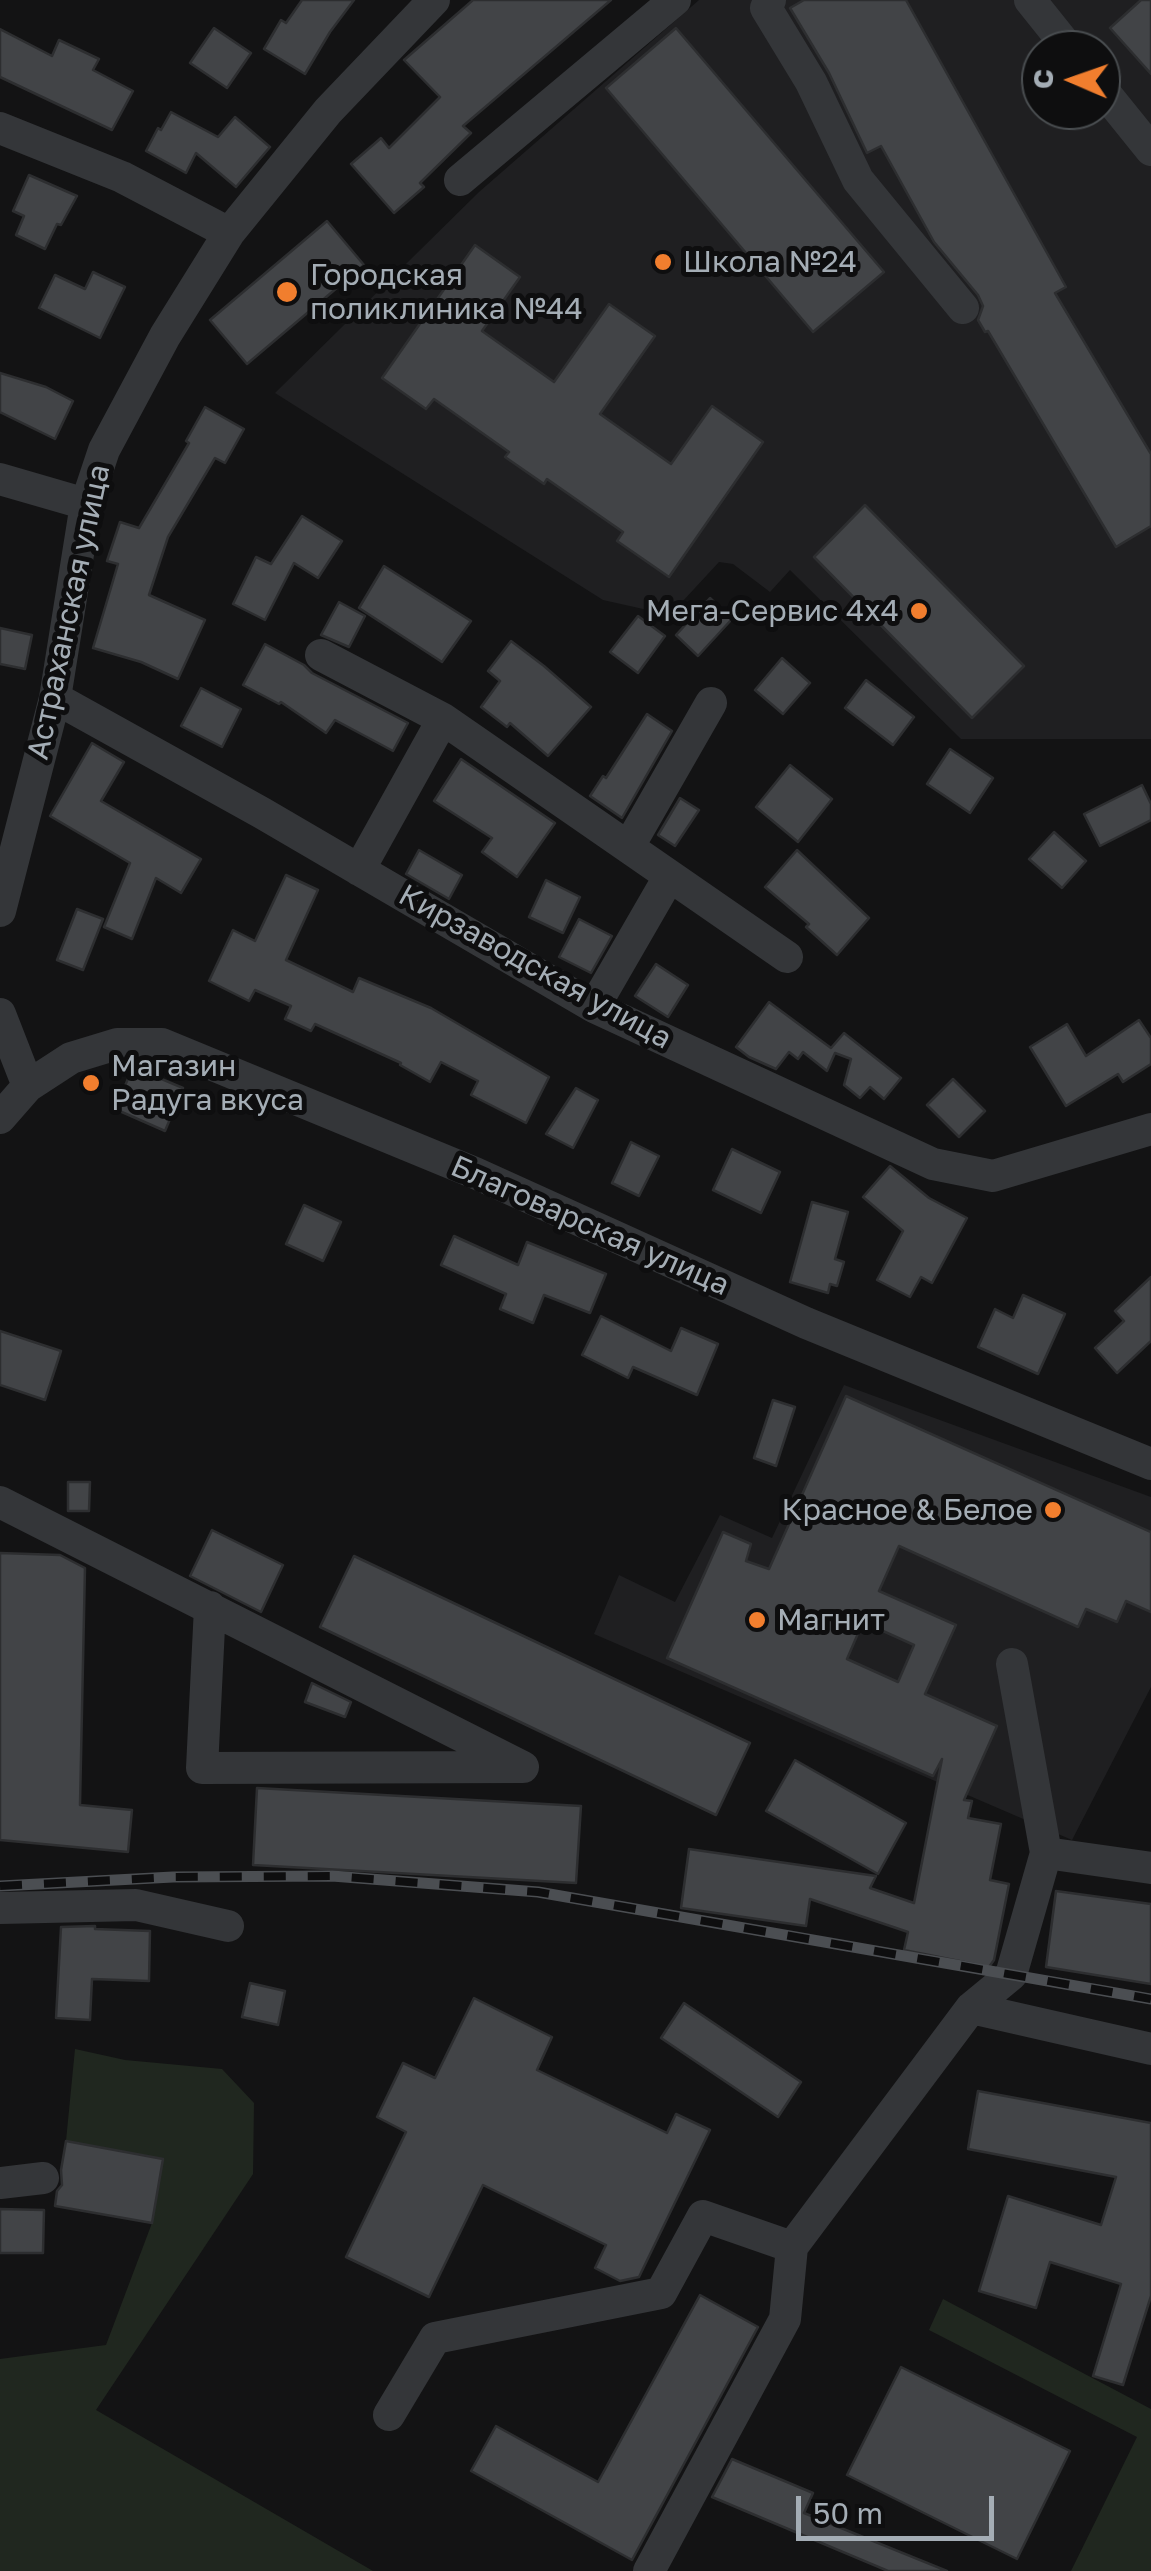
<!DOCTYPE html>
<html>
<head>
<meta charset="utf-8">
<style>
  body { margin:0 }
  #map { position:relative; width:1151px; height:2571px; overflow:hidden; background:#131314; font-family:"Golos Text",sans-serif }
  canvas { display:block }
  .north { position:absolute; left:1021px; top:30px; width:100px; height:100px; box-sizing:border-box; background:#0e0e0f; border:2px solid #4a4e51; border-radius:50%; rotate:272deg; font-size:28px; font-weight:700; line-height:40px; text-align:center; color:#a4adb5 }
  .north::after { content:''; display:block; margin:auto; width:35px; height:45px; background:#f17e2e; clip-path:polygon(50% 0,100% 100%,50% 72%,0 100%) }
  .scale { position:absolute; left:796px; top:2496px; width:198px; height:45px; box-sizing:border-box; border:5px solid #a4adb5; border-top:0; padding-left:12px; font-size:30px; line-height:35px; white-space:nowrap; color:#a4adb5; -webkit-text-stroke:8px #0e0e0f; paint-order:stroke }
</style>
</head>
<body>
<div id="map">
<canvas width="1151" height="2571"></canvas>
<div class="north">С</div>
<div class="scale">50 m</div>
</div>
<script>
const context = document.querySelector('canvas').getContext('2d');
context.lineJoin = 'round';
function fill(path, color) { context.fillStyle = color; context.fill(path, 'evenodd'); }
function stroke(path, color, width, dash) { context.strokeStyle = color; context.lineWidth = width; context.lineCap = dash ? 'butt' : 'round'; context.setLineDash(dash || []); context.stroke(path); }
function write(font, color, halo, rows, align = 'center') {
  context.font = font + ' "Golos Text",sans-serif'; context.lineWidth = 10; context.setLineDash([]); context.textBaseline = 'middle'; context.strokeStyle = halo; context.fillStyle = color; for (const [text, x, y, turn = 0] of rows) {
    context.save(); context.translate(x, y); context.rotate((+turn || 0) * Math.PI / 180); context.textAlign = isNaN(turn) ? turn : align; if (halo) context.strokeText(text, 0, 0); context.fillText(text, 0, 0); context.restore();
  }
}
fill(new Path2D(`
  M699 0H1151V739H961L790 570 770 592 733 564 719 562 670 615 603 600 275 393 479 192ZM1041 50H1101V110H1041Z
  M844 1385 1151 1497V1687L1072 1840 594 1634 619 1575 675 1602 720 1515 772 1538Z`), '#1f1f21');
fill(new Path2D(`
  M75 2049 125 2060 222 2069 254 2103 253 2174 96 2410 373 2571H0V2359L106 2345 152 2223 163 2159 66 2141Z
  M943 2299 1151 2409V2571H1071L1137 2437 929 2330Z`), '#20271f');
const building = new Path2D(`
  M302 0H354L330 32 305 74 264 49 281 20 286 23Z
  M473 0H611L463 126 471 133 420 183 424 187 394 213 351 164 381 138 389 148 440 97 404 60Z
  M804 0H906L1066 287 1055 293 1151 454V526L1116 547 988 331 985 332 978 320 983 306 978 295 934 242 881 146 867 153 829 73 790 8Z
  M1141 0H1151V74L1110 28Z
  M214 28 251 53 227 88 190 63Z
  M676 28 884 272 813 332 606 88Z
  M0 29 52 56 59 40 99 59 93 70 133 91 112 130 0 77Z
  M171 112 218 137 235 117 270 147 236 187 196 153 186 173 146 151 158 128 161 130Z
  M29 175 77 196 61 225 57 224 45 249 16 235 24 216 13 211Z
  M327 221 364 265 247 364 210 320Z
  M475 245 520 277 482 331 554 382 609 304 655 336 600 414 671 464 712 406 763 442 669 577 617 541 623 532 547 479 544 484 505 457 509 452 434 399 426 409 382 378Z
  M93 272 125 287 100 338 39 308 55 275 85 289Z
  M0 373 46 387 73 401 55 439 0 412Z
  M205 407 244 429 225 463 215 458 168 537 149 595 205 620 178 679 141 662 93 648 118 564 107 561 120 522 139 528 189 443 186 441Z
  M865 505 1024 666 972 718 814 557Z
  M302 516 342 541 318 578 294 563 265 620 233 604 256 557 271 564Z
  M384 566 471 621 442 662 359 608Z
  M710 598 732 619 698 656 676 635Z
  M339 602 365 616 349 647 321 635Z
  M638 616 665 636 638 673 610 652Z
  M0 628 32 635 25 669 0 664Z
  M511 641 544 666 591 707 548 756 510 723 507 727 481 707 500 681 488 671Z
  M265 644 304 665 312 673 408 723 393 751 335 720 326 733 281 702 279 704 243 685Z
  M782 658 810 683 783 714 755 690Z
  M866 680 914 717 893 745 845 708Z
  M201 688 241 709 222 747 181 726Z
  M647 714 672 731 622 818 590 796 603 776 606 778Z
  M92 743 124 762 101 801 201 859 181 893 156 878 132 939 104 927 130 863 50 816Z
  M950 749 993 778 970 813 927 784Z
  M461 759 555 823 517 877 482 852 492 838 434 801Z
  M790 765 832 799 798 842 756 807Z
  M1142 785 1151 804V820L1100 846 1084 814Z
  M680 798 699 810 675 846 658 835Z
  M1054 832 1086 861 1062 888 1029 859Z
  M419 850 462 875 449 899 406 874Z
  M797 850 869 918 837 955 806 927 809 924 765 887Z
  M286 875 318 890 286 960 353 992 359 978 431 1008 549 1077 526 1123 471 1095 478 1081 441 1062 430 1082 400 1065 401 1063 315 1024 311 1031 285 1019 291 1006 255 990 249 1001 209 981 233 930 255 941Z
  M546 880 580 897 563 933 529 917Z
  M77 909 103 919 83 970 57 960Z
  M579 919 612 936 591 973 559 957Z
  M656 964 688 985 668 1017 635 996Z
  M769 1002 831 1048 844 1033 901 1078 884 1099 870 1087 860 1098 844 1085 851 1059 835 1053 827 1071 803 1052 798 1059 789 1052 776 1069 749 1057 736 1047Z
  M1139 1020 1151 1038V1064L1123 1082 1118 1074 1066 1106 1030 1047 1067 1024 1086 1056Z
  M133 1067 183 1088 165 1131 115 1109Z
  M953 1079 985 1111 959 1137 927 1105Z
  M576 1088 598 1100 573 1148 546 1134Z
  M631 1142 659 1156 639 1196 612 1183Z
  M732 1149 780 1172 761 1213 713 1190Z
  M890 1166 929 1198 967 1218 932 1283 921 1277 910 1297 877 1280 903 1231 863 1197Z
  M812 1202 848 1212 835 1259 844 1262 837 1286 830 1284 828 1293 790 1282Z
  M304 1205 341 1222 323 1261 286 1244Z
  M454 1236 518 1265 527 1242 606 1274 590 1313 544 1295 533 1323 500 1309 506 1294 441 1265Z
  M1151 1277V1341L1117 1373 1095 1348 1124 1321 1115 1311Z
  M1023 1295 1065 1314 1038 1374 978 1347 995 1309 1013 1318Z
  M601 1316 671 1351 681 1328 718 1344 697 1395 633 1367 628 1378 582 1355Z
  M0 1331 61 1351 45 1400 0 1385Z
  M846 1396 1151 1532V1612L1126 1601 1117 1622 1086 1609 1078 1627 899 1546 879 1591 956 1625 925 1694 997 1726 964 1800 972 1801 968 1818 1001 1824 990 1880 1009 1884 994 1960 989 1967 904 1950 908 1932 810 1899 806 1926 681 1908 689 1849 876 1876 870 1888 914 1903 942 1759 933 1776 667 1658 723 1532 751 1544 746 1561 769 1569ZM863 1622 914 1645 898 1682 847 1659Z
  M773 1400 795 1407 776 1466 754 1458Z
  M68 1482H90L89 1511H68Z
  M212 1530 283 1565 261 1612 190 1576Z
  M0 1553 60 1555 85 1568 80 1805 132 1810 128 1852 0 1840Z
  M354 1556 750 1743 716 1815 320 1627Z
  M312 1683 351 1702 345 1717 305 1702Z
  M795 1760 906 1823 878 1874 766 1811Z
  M257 1788 581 1806 576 1883 253 1865Z
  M1056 1891 1151 1904V1984L1046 1967Z
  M95 1926V1929L150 1931 149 1981 92 1979 90 2020 56 2018 61 1927Z
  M250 1983 285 1991 278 2025 242 2017Z
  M474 1998 552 2037 537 2070 667 2133 676 2114 710 2130 639 2277 620 2281 595 2268 606 2245 483 2185 429 2297 346 2257 406 2132 377 2117 403 2063 435 2078Z
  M684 2003 801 2082 778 2117 661 2038Z
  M978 2091 1151 2123V2296L1123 2385 1093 2376 1121 2284 1050 2262 1036 2308 979 2291 1008 2196 1101 2225 1116 2177 968 2149Z
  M66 2141 163 2159 152 2223 55 2206 57 2191 62 2185 61 2170Z
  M0 2209 44 2210 43 2253H0Z
  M700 2295 758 2327 632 2560 471 2471 496 2426 598 2482Z
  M901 2367 1070 2451 1017 2559 847 2475Z
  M732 2459 813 2493 804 2513 947 2571H888L712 2497Z`);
fill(building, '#424447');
stroke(building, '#2d2e30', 2.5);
stroke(new Path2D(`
  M770 0 766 8 811 82 858 180 963 308
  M1030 0 1070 50
  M1101 88 1151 150
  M0 128 122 177 229 233
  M460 180 675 0
  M0 479 86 504
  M321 655 443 719 787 957
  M55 698 262 813 594 1007 933 1164 993 1176 1151 1129
  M629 846 711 703
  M359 870 443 719
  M0 911 55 698 86 504 104 450 165 336 229 233 328 111 434 0
  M594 1007 669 877
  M0 1014 28 1086
  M0 1118 28 1086 71 1058 117 1044H162L475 1173 806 1323 1151 1464
  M0 1502 523 1767 202 1768 210 1607
  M1012 1664 1046 1853 1151 1868
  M1046 1853 1011 1975 971 2008 1151 2049
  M0 1908 136 1905 228 1926
  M0 2183 43 2178
  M389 2415 435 2338 661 2293 703 2216 792 2247
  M649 2571 785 2319 792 2247 971 2008`), '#343639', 32);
const rail = new Path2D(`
  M0 1886 173 1877 332 1876 538 1892 1151 1999`);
stroke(rail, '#4b4e52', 11);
stroke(rail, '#0e0e0f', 8, [22]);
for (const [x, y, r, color] of [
  [663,262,10,"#f17e2e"],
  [287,292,12,"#f17e2e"],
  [919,611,10,"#f17e2e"],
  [91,1083,10,"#f17e2e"],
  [1053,1510,10,"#f17e2e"],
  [757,1620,10,"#f17e2e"]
]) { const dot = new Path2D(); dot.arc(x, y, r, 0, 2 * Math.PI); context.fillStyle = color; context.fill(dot); stroke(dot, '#0e0e0f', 4); }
write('30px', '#a4adb5', '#0e0e0f', [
  ["Школа №24",683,262],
  ["Городская",310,275],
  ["поликлиника №44",310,309],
  ["Мега-Сервис 4х4",899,611,"right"],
  ["Магазин",111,1066],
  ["Радуга вкуса",111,1100],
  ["Красное & Белое",1033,1510,"right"],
  ["Магнит",777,1620]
], 'left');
write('30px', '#a4adb5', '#0e0e0f', [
  ["Астраханская улица",69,612,-78],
  ["Кирзаводская улица",535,967,29],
  ["Благоварская улица",590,1226,24]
]);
</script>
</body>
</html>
